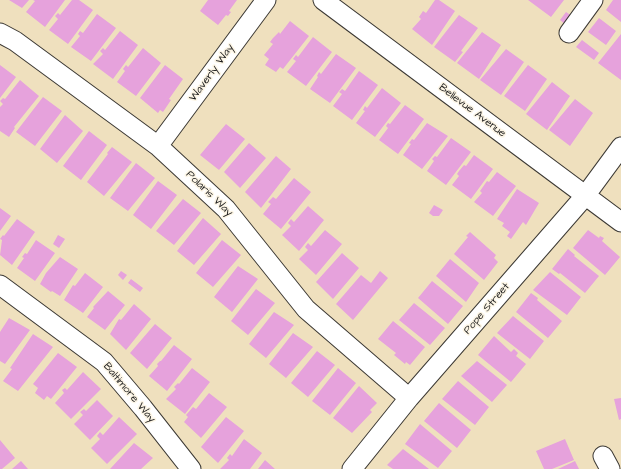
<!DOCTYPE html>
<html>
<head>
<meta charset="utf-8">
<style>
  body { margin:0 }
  canvas { display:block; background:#efe0be }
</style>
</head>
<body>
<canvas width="621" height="469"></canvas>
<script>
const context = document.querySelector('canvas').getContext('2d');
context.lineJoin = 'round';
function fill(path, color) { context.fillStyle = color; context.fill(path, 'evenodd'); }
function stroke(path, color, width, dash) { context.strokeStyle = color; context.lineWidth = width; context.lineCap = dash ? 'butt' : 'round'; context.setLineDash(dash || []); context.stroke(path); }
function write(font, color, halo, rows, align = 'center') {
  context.font = font + ' "Architects Daughter",sans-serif'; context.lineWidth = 3; context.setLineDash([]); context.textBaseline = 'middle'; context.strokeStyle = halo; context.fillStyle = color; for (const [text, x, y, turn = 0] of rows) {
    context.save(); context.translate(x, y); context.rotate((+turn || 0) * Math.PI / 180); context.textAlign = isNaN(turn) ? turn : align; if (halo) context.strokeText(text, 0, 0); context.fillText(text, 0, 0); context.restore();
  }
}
fill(new Path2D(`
  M9 0H29L22 8Z
  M33 0H65L45 27 26 12 35 1Z
  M72 0H79L93 10 68 44 49 30 58 19 55 16 58 13 60 15Z
  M208 0H237L229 11 231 12 228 16 226 15 218 25 200 11Z
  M435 0H439L455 11 432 45 412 29 421 19 419 17 423 11 426 13Z
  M528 0H564L551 17Z
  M613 0H621V22L606 10Z
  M566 12 572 16 566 25 560 20Z
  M97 14 116 28 91 61 71 47 80 36 78 34 80 31 83 33Z
  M459 15 478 28 461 51 463 52 455 62 434 47Z
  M599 18 616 31 606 45 588 32Z
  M290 21 309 36 283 69 280 67 276 72 265 65 269 59 264 55 273 44 270 42 273 38 279 32 280 34Z
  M120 31 138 45 113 79 93 64 103 54 100 51 103 48 105 50Z
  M482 32 501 45 479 79 457 63Z
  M621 34V80L598 63Z
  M313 37 332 52 306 86 287 72 296 61 293 59 296 55 298 57Z
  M582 40 599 53 594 60 576 47Z
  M143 48 161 63 136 96 117 82 125 71 123 69 126 65 128 67Z
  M506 49 524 62 501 95 480 80Z
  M336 54 356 68 330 103 310 89 318 77 317 76 319 72 321 74Z
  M0 65 16 77 0 98Z
  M165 65 183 79 169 99 171 100 163 112 160 110 158 113 140 98Z
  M528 65 547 79 525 111 504 96Z
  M359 71 378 85 352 120 333 106 342 94 339 92 342 89 345 91Z
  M20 80 39 96 14 127 15 128 9 137 0 131V107L3 104 0 101 3 98 5 99Z
  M552 82 570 96 547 130 526 114Z
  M382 88 401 103 375 137 356 123 365 111 363 110 365 106 367 108Z
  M43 97 62 111 35 146 16 132Z
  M575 99 593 113 570 146 549 130Z
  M405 105 424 119 398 154 379 140 388 128 386 126 388 123 390 124Z
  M65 115 83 131 57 163 40 149Z
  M427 123 448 136 422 169 403 155 411 144 409 143 412 139 414 140Z
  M226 124 245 139 219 170 200 155Z
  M89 131 107 145 81 180 63 166Z
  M451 138 471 152 446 185 427 171 434 161 432 159 435 156 437 157Z
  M249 143 266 158 240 188 224 172Z
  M112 147 132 162 104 196 87 182 108 154 107 153Z
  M474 155 493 169 471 199 452 185 459 176 457 174 459 171 464 165 466 166Z
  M276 156 291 169 261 208 245 192Z
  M136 163 155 178 128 211 110 198Z
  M497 172 516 186 493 216 474 202 482 193 480 191 487 181 489 182Z
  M294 178 311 192 281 229 263 214 271 204 268 202 273 197 276 199Z
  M158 181 177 195 151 229 133 215Z
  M517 189 539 203 526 225 523 222 511 239 507 236 510 232 502 226 504 223 497 219Z
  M183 199 201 213 174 245 156 231Z
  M434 205 443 210 439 216H433L429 213Z
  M308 206 324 220 299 251 282 235 291 226 288 223 291 219 294 222Z
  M0 208 11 216 0 231Z
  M203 218 221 234 194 265 177 251Z
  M17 219 35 232 12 265 0 255 2 240 0 239 3 235 4 236Z
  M325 230 342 244 316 275 299 259 308 250 305 247 308 243 311 246Z
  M588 230 599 238 600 236 604 238 602 241 620 257 605 275 573 248Z
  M470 232 496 255 494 258 498 262 484 280 454 254 468 237 466 236Z
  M58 235 65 239 59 248 53 244Z
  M36 240 55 253 35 281 17 268 24 258 22 257 25 253 27 254Z
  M222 240 241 255 213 287 196 273Z
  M568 249 575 255 574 256 599 276 585 293 560 273 559 274 552 269Z
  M342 253 359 268 333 299 316 282Z
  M60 257 78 269 60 296 52 291 51 292 40 284 46 273Z
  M450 259 479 283 466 302 436 276Z
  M238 266 258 279 232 312 214 297Z
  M121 271 127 275 123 280 118 275Z
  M380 271 388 278 353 320 336 304 361 275 371 283Z
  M550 272 581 297 567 315 533 290Z
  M85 273 103 287 83 313 64 300 73 285 75 286Z
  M131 279 143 288 140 292 128 283Z
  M432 281 463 306 448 324 418 298Z
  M256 289 275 303 248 335 231 321Z
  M108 291 125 305 105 330 87 317 94 308 93 307Z
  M531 293 538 298 537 300 562 321 548 338 516 312Z
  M414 303 445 328 430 345 399 320Z
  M134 304 151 319 126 350 110 334 119 319 121 320Z
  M274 312 294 325 266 358 249 344Z
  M513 316 544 341 530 359 497 333Z
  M9 318 30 330 5 364 0 361V332Z
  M393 321 425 347 410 365 406 362 405 364 394 355 396 353 378 339Z
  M155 324 172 338 147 369 130 353Z
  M293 333 313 347 286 378 269 364Z
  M33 334 53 347 18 391 3 381 12 369 10 368Z
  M494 336 511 352 514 349 518 353 516 356 526 364 511 382 478 355Z
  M174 345 192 359 167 391 149 376 158 366 157 364 160 361H161Z
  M317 351 335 365 308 397 291 383Z
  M58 353 77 367 51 399 47 396 44 400 35 393 38 388 33 384Z
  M477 361 507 385 492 402 461 376Z
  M192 368 210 382 185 414 166 399 176 389 174 387 178 383 179 384Z
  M338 368 356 383 330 415 312 401Z
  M83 372 101 389 71 419 55 403 64 393 62 390 65 388 67 390Z
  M458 381 489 407 475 425 442 399Z
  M359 386 377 403 370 410 372 412 352 433 333 418Z
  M209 393 227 407 201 438 184 422 188 417 186 415 193 407 196 409Z
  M621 398V419L619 420 614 399Z
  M97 400 113 416 90 440 74 424 83 415 80 412 84 409 86 411Z
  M439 403 471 430 457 448 424 421Z
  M119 417 137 434 107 464 91 448 100 439 97 436 100 432 103 435Z
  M226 417 244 431 218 463 201 447Z
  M420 424 452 451 438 468 405 444Z
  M244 439 262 453 250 469H220L229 460 227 458 230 454 232 456Z
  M565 439 574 460 552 469H544L536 451Z
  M0 440 15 458 2 469H0Z
  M134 443 153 458 141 469H110Z
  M403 449 429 469H393L387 465Z
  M265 460 275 469H258Z
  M21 461 28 469H12Z
  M575 461 579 469H558Z`), '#e6a2dc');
const minor = new Path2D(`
  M323 0 621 222
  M0 33 15 41 158 146 226 209 306 309 409 398
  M569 33 593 0
  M158 146 266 0
  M0 285 104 362 143 408 191 469
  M603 456 610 469
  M352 469 409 398 585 196 621 147`);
stroke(minor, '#3c3934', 21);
stroke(minor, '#fff', 19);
write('11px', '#1c1c1c', '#fcf5e5', [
  ["Waverly Way",212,73,-54],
  ["Bellevue Avenue",472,111,37],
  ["Polaris Way",209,194,44],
  ["Pope Street",487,309,-49],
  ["Baltimore Way",129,393,50]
]);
</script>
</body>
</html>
